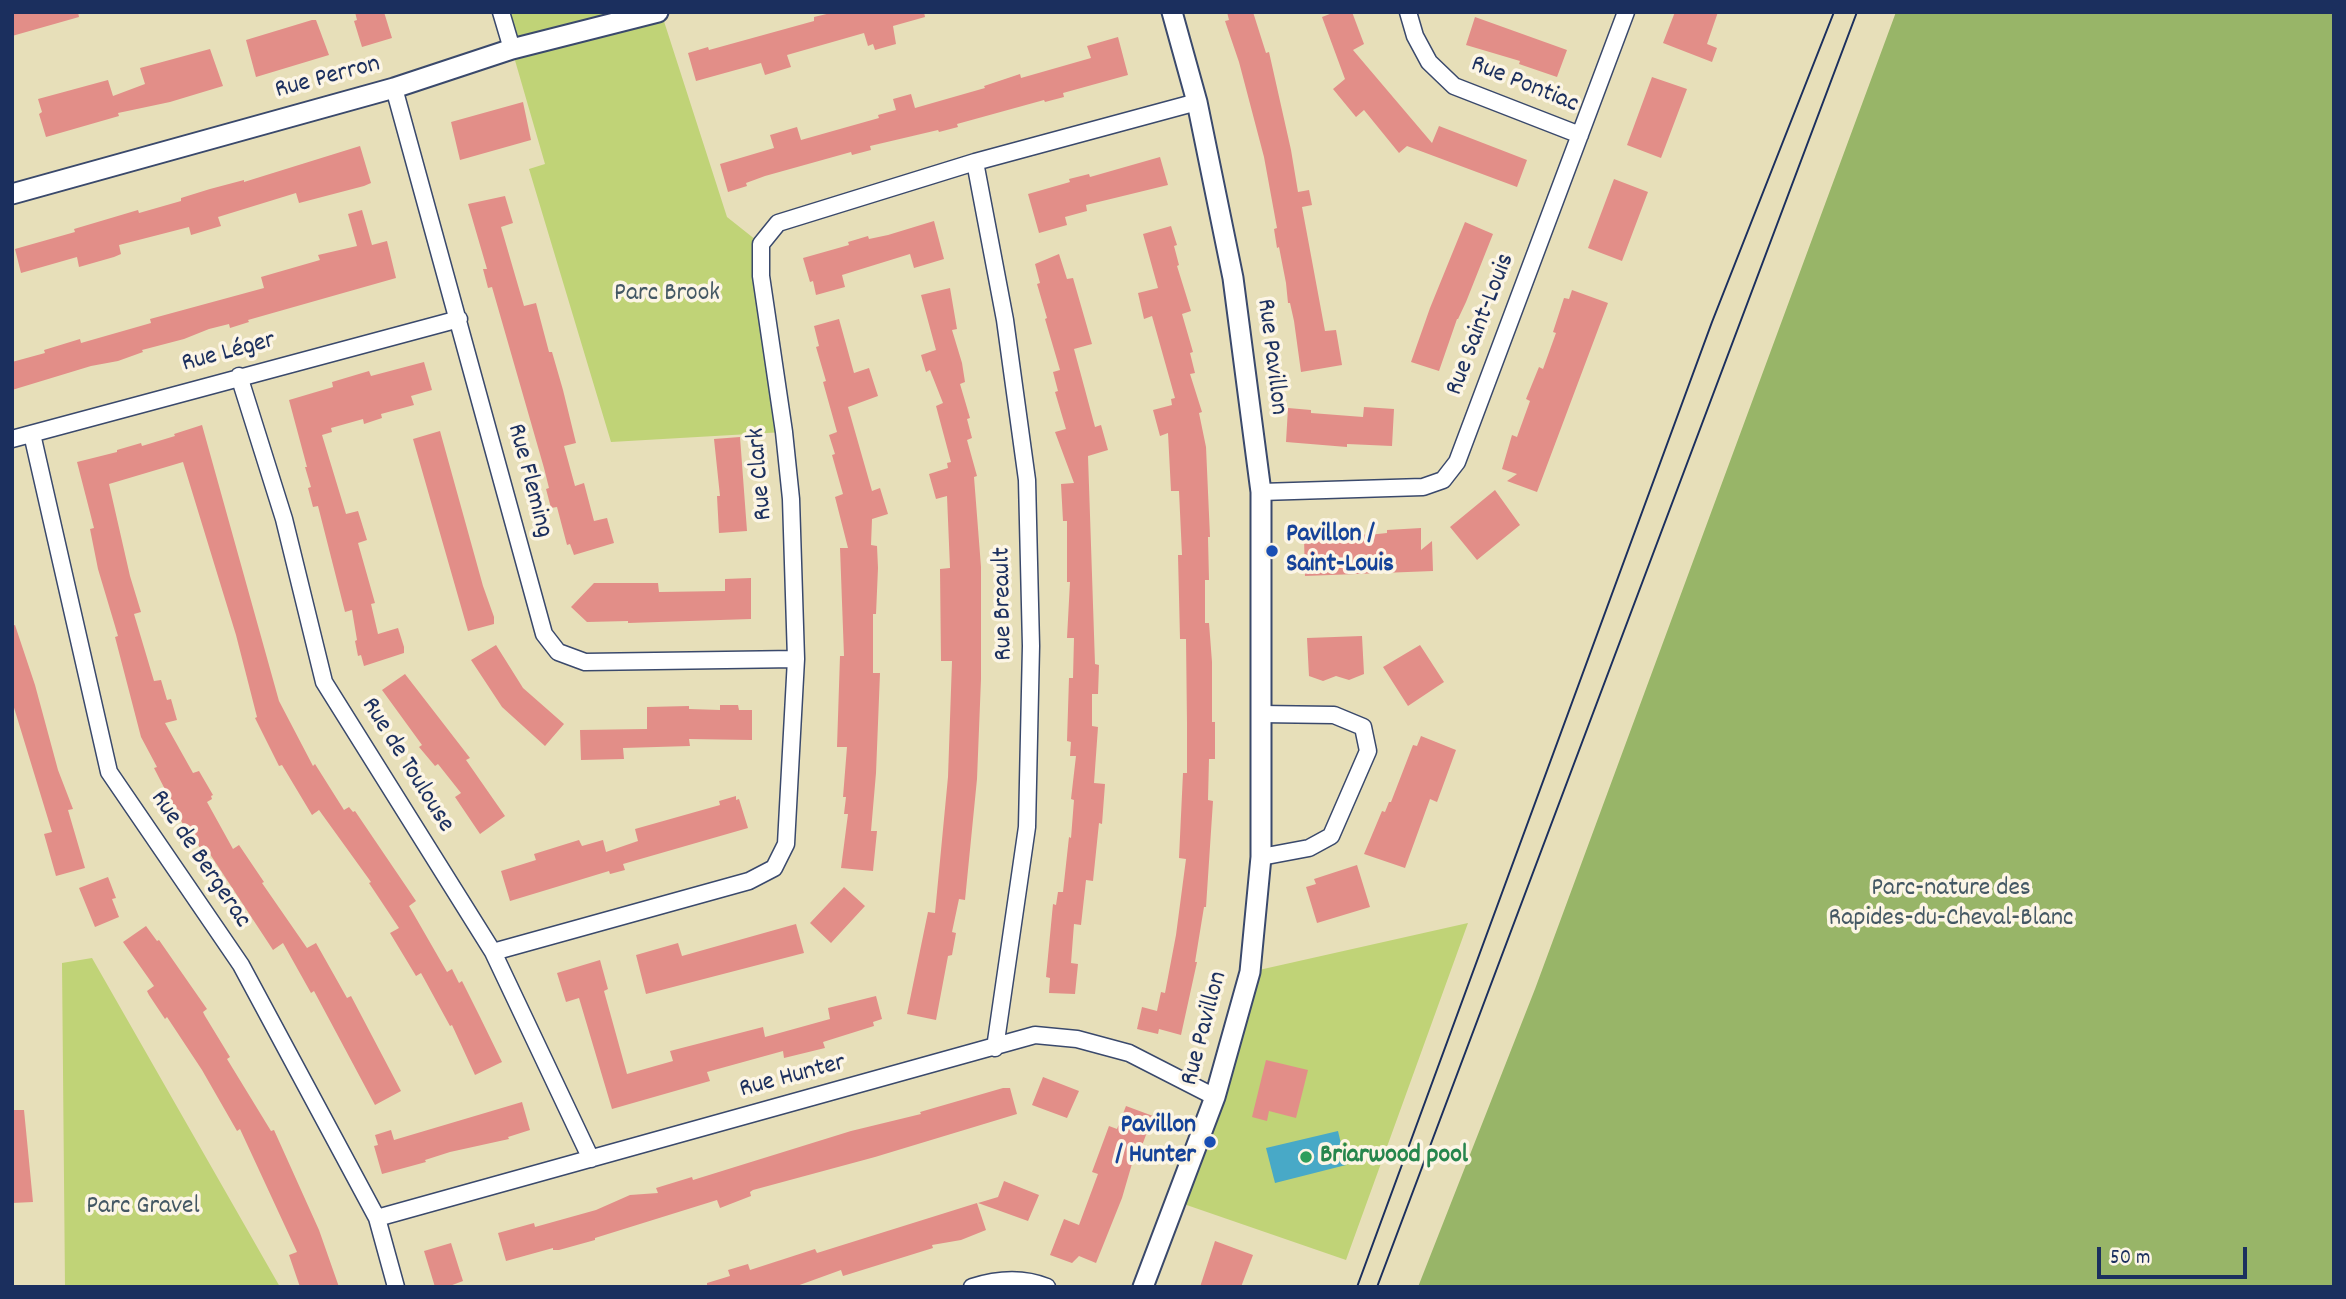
<!DOCTYPE html>
<html>
<head>
<meta charset="utf-8">
<style>
  body { margin:0 }
  #map { position:relative; width:2346px; height:1299px; overflow:hidden; background:#e7dfb9; font-family:Dekko,sans-serif }
  canvas { display:block }
  .frame { position:absolute; inset:0; border:14px solid #1b2f5e; pointer-events:none }
  .scale { position:absolute; left:2097px; top:1247px; width:150px; height:32px; box-sizing:border-box; border:4px solid #1b2f5e; border-top:0; padding-left:9px; font-size:21px; line-height:24px; white-space:nowrap; color:#1b2f5e; -webkit-text-stroke:5px #fcf5e5; paint-order:stroke }
</style>
</head>
<body>
<div id="map">
<canvas width="2346" height="1299"></canvas>
<div class="frame"></div>
<div class="scale">50 m</div>
</div>
<script>
const context = document.querySelector('canvas').getContext('2d');
context.lineJoin = 'round';
function fill(path, color) { context.fillStyle = color; context.fill(path, 'evenodd'); }
function stroke(path, color, width, dash) { context.strokeStyle = color; context.lineWidth = width; context.lineCap = dash ? 'butt' : 'round'; context.setLineDash(dash || []); context.stroke(path); }
function write(font, color, halo, rows, align = 'center') {
  context.font = font + ' Dekko,sans-serif'; context.lineWidth = 7; context.setLineDash([]); context.textBaseline = 'middle'; context.strokeStyle = halo; context.fillStyle = color; for (const [text, x, y, turn = 0] of rows) {
    context.save(); context.translate(x, y); context.rotate((+turn || 0) * Math.PI / 180); context.textAlign = isNaN(turn) ? turn : align; if (halo) context.strokeText(text, 0, 0); context.fillText(text, 0, 0); context.restore();
  }
}
fill(new Path2D(`
  M501 12H661L727 217 761 244 784 432 611 442 529 169 545 164Z
  M1468 923 1346 1260 1175 1201 1250 972Z
  M92 958 280 1287H65L62 963Z`), '#c0d377');
fill(new Path2D(`
  M1896 12H2334V1287H1418L1535 989Z`), '#98b568');
fill(new Path2D(`
  M1338 1131 1346 1165 1275 1183 1266 1148Z`), '#48a9c7');
fill(new Path2D(`
  M12 12H78L79 17 12 36Z
  M355 12H384L392 38 362 47 354 21 357 20Z
  M835 12H924L925 17 893 26 896 44 875 50 873 44 868 46 864 33 787 55 791 67 765 75 761 63 696 81 688 53 708 47 709 50 814 21V17Z
  M1227 12H1253L1266 53 1269 52 1291 150 1298 192 1309 190 1312 205 1302 207 1325 331 1336 330 1342 365 1301 372 1294 321 1290 303H1288L1286 283 1279 247 1277 248 1274 229 1277 228 1264 157 1239 62 1225 21 1229 20Z
  M1335 12H1352L1364 44 1353 50 1432 143 1439 126 1527 160 1517 187 1407 146 1399 153 1364 110 1356 117 1333 89 1345 79 1322 17Z
  M1675 12H1718L1707 44 1717 48 1712 62 1663 43Z
  M1475 17 1567 50 1557 77 1519 64 1520 61 1466 45Z
  M312 20H316L329 55 256 77 246 40Z
  M1118 37 1128 75 1063 93 1064 97 1045 102 1044 100 957 124 958 127 939 132 938 130 870 146 871 150 852 155 851 152 765 176 746 183 747 186 728 192 720 164 774 148 770 135 797 127 801 140 879 118 878 115 896 110 893 99 911 94 915 108 985 88 984 86 1020 74 1021 78 1091 58 1087 46Z
  M210 49 223 86 170 102 118 113 119 116 46 137 39 114 42 112 38 99 108 80 113 96 145 84 140 68Z
  M1652 77 1687 89 1661 158 1627 145Z
  M523 102 531 140 460 160 451 122Z
  M360 146 371 183 364 186 299 203 296 193 218 217 221 226 191 235 189 227 119 245 121 254 114 257 79 267 77 257 21 273 15 249 75 232 74 229 138 210 139 213 181 201V198L210 189 244 180V182Z
  M1160 157 1168 185 1086 205 1087 211 1065 217 1067 225 1039 233 1028 194 1070 182 1069 179 1089 174 1090 177Z
  M1614 179 1648 192 1622 261 1588 248Z
  M505 196 513 223 501 227 524 306 536 303 549 352H552L563 390 576 443 564 446 575 486 584 483 594 521 607 518 614 543 574 555 570 544 567 545 557 507 551 508 546 489 549 488 544 468 492 287 488 288 483 269H487L468 204Z
  M362 210 372 245 387 241 396 278 248 320 249 322 230 328 229 324 209 329 184 339 142 350 143 352 118 361 91 366 12 390V362L45 353 44 350 80 339 81 343 151 323 150 319 264 288 261 277 320 260 318 255 357 246 348 214Z
  M934 221 944 259 914 268 910 254 842 275 845 287 816 295 813 281 810 282 803 258 849 245 848 242 868 236 869 239 888 235Z
  M1465 222 1493 234 1466 302 1458 319H1457L1439 371 1411 362 1430 308Z
  M1171 226 1177 245 1174 246 1179 265 1177 266 1191 311 1182 314 1193 352 1190 353 1195 373 1190 374 1202 412 1199 413 1206 447 1210 537H1208L1209 580H1205V623H1209L1212 662V722H1215V759H1209L1208 800 1213 801 1206 907H1204L1195 962H1197L1181 1035 1159 1029 1158 1034 1137 1029 1142 1007 1157 1011 1161 992 1165 993 1176 935 1186 859 1179 858 1183 773H1187V723L1186 639H1180L1178 555H1182L1179 491H1171L1168 433 1160 436 1153 410 1172 405 1171 399 1175 398 1152 316 1144 319 1138 293 1158 288 1143 234Z
  M1059 254 1067 279 1073 278 1092 344 1074 349 1095 427 1101 425 1108 450 1088 456 1095 664 1099 665 1098 694H1092V726L1098 727 1094 783 1105 784 1102 824 1099 823 1093 881 1086 880 1081 925 1074 924 1071 963 1078 964 1075 994 1049 993 1050 978 1046 977 1053 904 1056 905 1058 892H1063L1069 837 1071 838 1074 800 1071 799 1076 756H1070L1071 742 1067 741 1069 678H1073L1074 638H1067L1070 582H1067V521H1063L1061 484 1074 483 1055 432 1066 429 1055 392 1058 391 1053 372 1060 370 1045 319 1047 318 1037 284 1040 283 1035 264Z
  M950 288 957 329 952 330 962 363 965 382 960 384 970 418 967 419 972 438 967 440 977 476 974 477 981 567V679L977 779 965 900 959 899 952 932 956 933 952 955 948 956 936 1020 907 1014 928 912 935 913 948 777 952 661H941L940 569 950 568 947 496 936 499 929 474 948 468 947 463 951 462 936 406 943 403 930 370 926 372 921 355 936 350 921 295Z
  M1572 290 1608 303 1537 492 1507 481 1517 474 1502 469 1512 435 1517 437 1530 401 1526 399 1539 367 1543 369 1556 333 1553 332 1564 298 1569 299Z
  M839 319 854 373 869 368 878 396 848 407 872 491 880 488 888 514 872 519 871 545 877 546 878 568 876 614H873V673H880L876 773 871 831H877L873 871 841 868 848 814H844L846 797H843L847 747H837L840 656H844L840 548H848L835 497 843 494 832 455 835 454 829 435 837 432 823 382 826 381 816 347 819 346 814 326Z
  M424 362 432 390 411 396 414 405 381 414 382 418 364 424 363 419 331 428 332 432 322 435 346 514 358 511 367 540 358 543 375 603 371 604 378 634 398 628 404 647V653L364 666 361 655 358 656 355 641 357 640 352 610 345 612 318 506 313 507 308 488 311 487 305 467H307L289 400 333 387 332 382 369 371 371 376Z
  M1364 407 1394 409 1392 446 1347 444V447L1286 442 1288 408 1311 410V413L1363 417Z
  M202 425 279 701 313 766 315 764 344 810 349 807 353 812 355 811 416 901 409 906 447 972 452 969 459 983 462 981 480 1017 502 1062 475 1075 452 1025 450 1026 421 973 416 976 390 933 399 928 369 883 371 882 319 810 312 815 282 765 279 766 255 718 257 717 236 635 183 462 109 484 130 576 141 612 134 614 154 681 161 680 167 700 171 699 177 720 165 723 193 773 199 771 213 795 211 796 212 799 207 802 233 849 239 845 264 882 262 883 307 948 316 943 347 998 351 996 401 1091 375 1105 314 991 311 993 283 943 273 950 204 845 200 848 192 834 189 836 154 768 157 767 141 737 115 637 118 636 98 569 90 529 94 528 77 462 117 452V450L141 443 142 446 175 436 174 434Z
  M440 431 483 586 494 617V624L468 631 413 439Z
  M740 437 747 531 719 533 717 496H720L714 439Z
  M1495 490 1520 525 1477 560 1450 527Z
  M1421 528V550L1432 541 1433 571 1305 576 1304 538H1313V531L1327 535 1344 531 1368 535 1387 533V530Z
  M751 578V619L628 623V621L587 622 571 607 594 583H658L659 592 725 591V579Z
  M15 625 35 685 58 770 73 809 68 810 85 868 56 876 44 834 52 832 12 701V626Z
  M1362 636 1364 674 1349 680 1336 676 1323 681 1309 676 1307 638Z
  M496 645 523 688 564 724 545 746 502 707 471 660Z
  M1420 645 1444 682 1408 706 1383 667Z
  M405 674 470 758 466 760 505 816 480 834 455 797 461 793 438 764 435 766 419 747 422 745 382 690Z
  M720 705H738L739 710H752V740L689 739 690 746 623 748 624 759 581 760 580 730 647 729V707L689 706V709L720 710Z
  M1421 736 1456 750 1437 802 1430 799 1405 868 1364 854 1382 811 1385 812 1389 802H1391L1413 745 1417 746Z
  M736 796V800L739 799 748 828 623 864 625 870 610 874 609 871 510 901 501 871 536 860 534 854 579 840 582 846 603 840 606 852 638 841 635 829 720 805 719 801Z
  M1357 865 1370 907 1317 923 1306 887 1316 884 1314 879Z
  M108 877 116 898 112 899 119 917 95 927 79 888Z
  M844 887 865 906 831 943 810 923Z
  M796 924 804 953 646 994 636 955 678 943 682 956Z
  M146 926 157 941 159 940 207 1009 203 1012 205 1016 230 1057 227 1059 271 1131 274 1130 319 1230 339 1287H300L289 1255 297 1252 240 1129 237 1131 202 1070 167 1017 165 1019 149 995 147 991 154 986 123 942Z
  M600 960 608 989 604 991 627 1074 673 1061 670 1051 763 1027 765 1037 830 1019 828 1008 876 996 882 1019 873 1022 874 1026 823 1042 825 1048 784 1058 783 1051 707 1072 710 1081 612 1109 579 998 566 1002 557 973Z
  M1266 1060 1308 1070 1296 1118 1269 1111 1267 1121 1252 1117Z
  M1043 1077 1079 1091 1067 1118 1032 1105Z
  M1003 1088H1010L1017 1114 875 1157 753 1190 750 1192 751 1196 720 1208 717 1200 595 1238V1240L559 1250H553V1248L506 1261 498 1233 534 1223 535 1227 596 1210 630 1195 658 1193 656 1188 692 1177 693 1180 851 1131 921 1114 920 1112Z
  M522 1102 530 1130 508 1137 509 1139 450 1152 425 1160 426 1162 382 1174 374 1146 378 1145 375 1135 391 1130 394 1140Z
  M1126 1106 1153 1116 1140 1151 1136 1150 1122 1198 1096 1263 1079 1256 1072 1263 1050 1255 1064 1219 1079 1225 1098 1174 1092 1172 1109 1126 1117 1129Z
  M12 1110H24L33 1202 12 1203Z
  M1004 1181 1039 1195 1028 1221 978 1203 998 1197Z
  M977 1203 986 1230 961 1240 932 1245 933 1248 843 1276 841 1270 794 1287H707V1283L730 1276 728 1270 748 1264 750 1270 815 1249 817 1253Z
  M1215 1241 1253 1255 1241 1287H1200Z
  M451 1243 463 1281 447 1287H435L424 1251Z`), '#e28e88');
const minor = new Path2D(`
  M501 12 512 49
  M1408 12 1415 36 1429 62 1454 86 1580 135
  M394 88 544 634 558 652 585 662 796 659
  M975 162 1005 320 1027 480 1031 646 1027 827 995 1048
  M239 376 284 519 324 682 493 952 591 1159
  M32 434 109 772 241 965 377 1218 396 1287
  M12 439 459 319
  M1261 492 1423 487 1443 480 1457 462 1626 12
  M1260 714 1334 715 1363 727 1368 751 1331 836 1309 848 1261 857
  M493 952 749 881 774 868 786 844 796 659 791 499 784 432 761 276V244L778 223 975 162 1197 102
  M377 1218 1035 1035 1077 1039 1129 1053 1215 1097
  M972 1287C997 1279 1023 1277 1047 1287`);
const tertiary = new Path2D(`
  M12 194 394 88 512 49 658 12
  M1143 1287 1215 1097 1250 972 1261 857V492L1233 278 1197 102 1172 12`);
stroke(minor, '#3a496c', 19);
stroke(tertiary, '#3a496c', 23);
stroke(minor, '#fff', 16);
stroke(tertiary, '#fff', 19);
stroke(new Path2D(`
  M1357 1287 1712 322 1834 12
  M1377 1287 1857 12`), '#1b2f5e', 2);
for (const [x, y, r, color] of [
  [1272,551,7,"#1a4fb4"],
  [1210,1142,7,"#1a4fb4"],
  [1306,1157,7,"#2e9e5b"]
]) { const dot = new Path2D(); dot.arc(x, y, r, 0, 2 * Math.PI); context.fillStyle = color; context.fill(dot); stroke(dot, '#fcf5e5', 2.5); }
write('26px', '#1b2f5e', '#fcf5e5', [
  ["Rue Perron",328,79,-15],
  ["Rue Pontiac",1524,86,22],
  ["Rue Saint-Louis",1482,325,-69],
  ["Rue Léger",229,354,-15],
  ["Rue Pavillon",1270,357,83],
  ["Rue Clark",762,474,-95],
  ["Rue Fleming",528,481,75],
  ["Rue Breault",1005,604,-91],
  ["Rue de Toulouse",406,766,58],
  ["Rue de Bergerac",199,860,56],
  ["Rue Pavillon",1206,1029,-75],
  ["Rue Hunter",793,1078,-15]
]);
write('26px', '#445864', '#fcf5e5', [
  ["Parc Brook",667,295],
  ["Parc-nature des",1951,890],
  ["Rapides-du-Cheval-Blanc",1951,920],
  ["Parc Gravel",143,1208]
]);
write('bold 26px', '#164399', '#fcf5e5', [
  ["Pavillon /",1286,536],
  ["Saint-Louis",1286,566],
  ["Pavillon",1196,1127,"right"],
  ["/ Hunter",1196,1157,"right"]
], 'left');
write('bold 26px', '#27864d', '#fcf5e5', [
  ["Briarwood pool",1320,1157]
], 'left');
</script>
</body>
</html>
